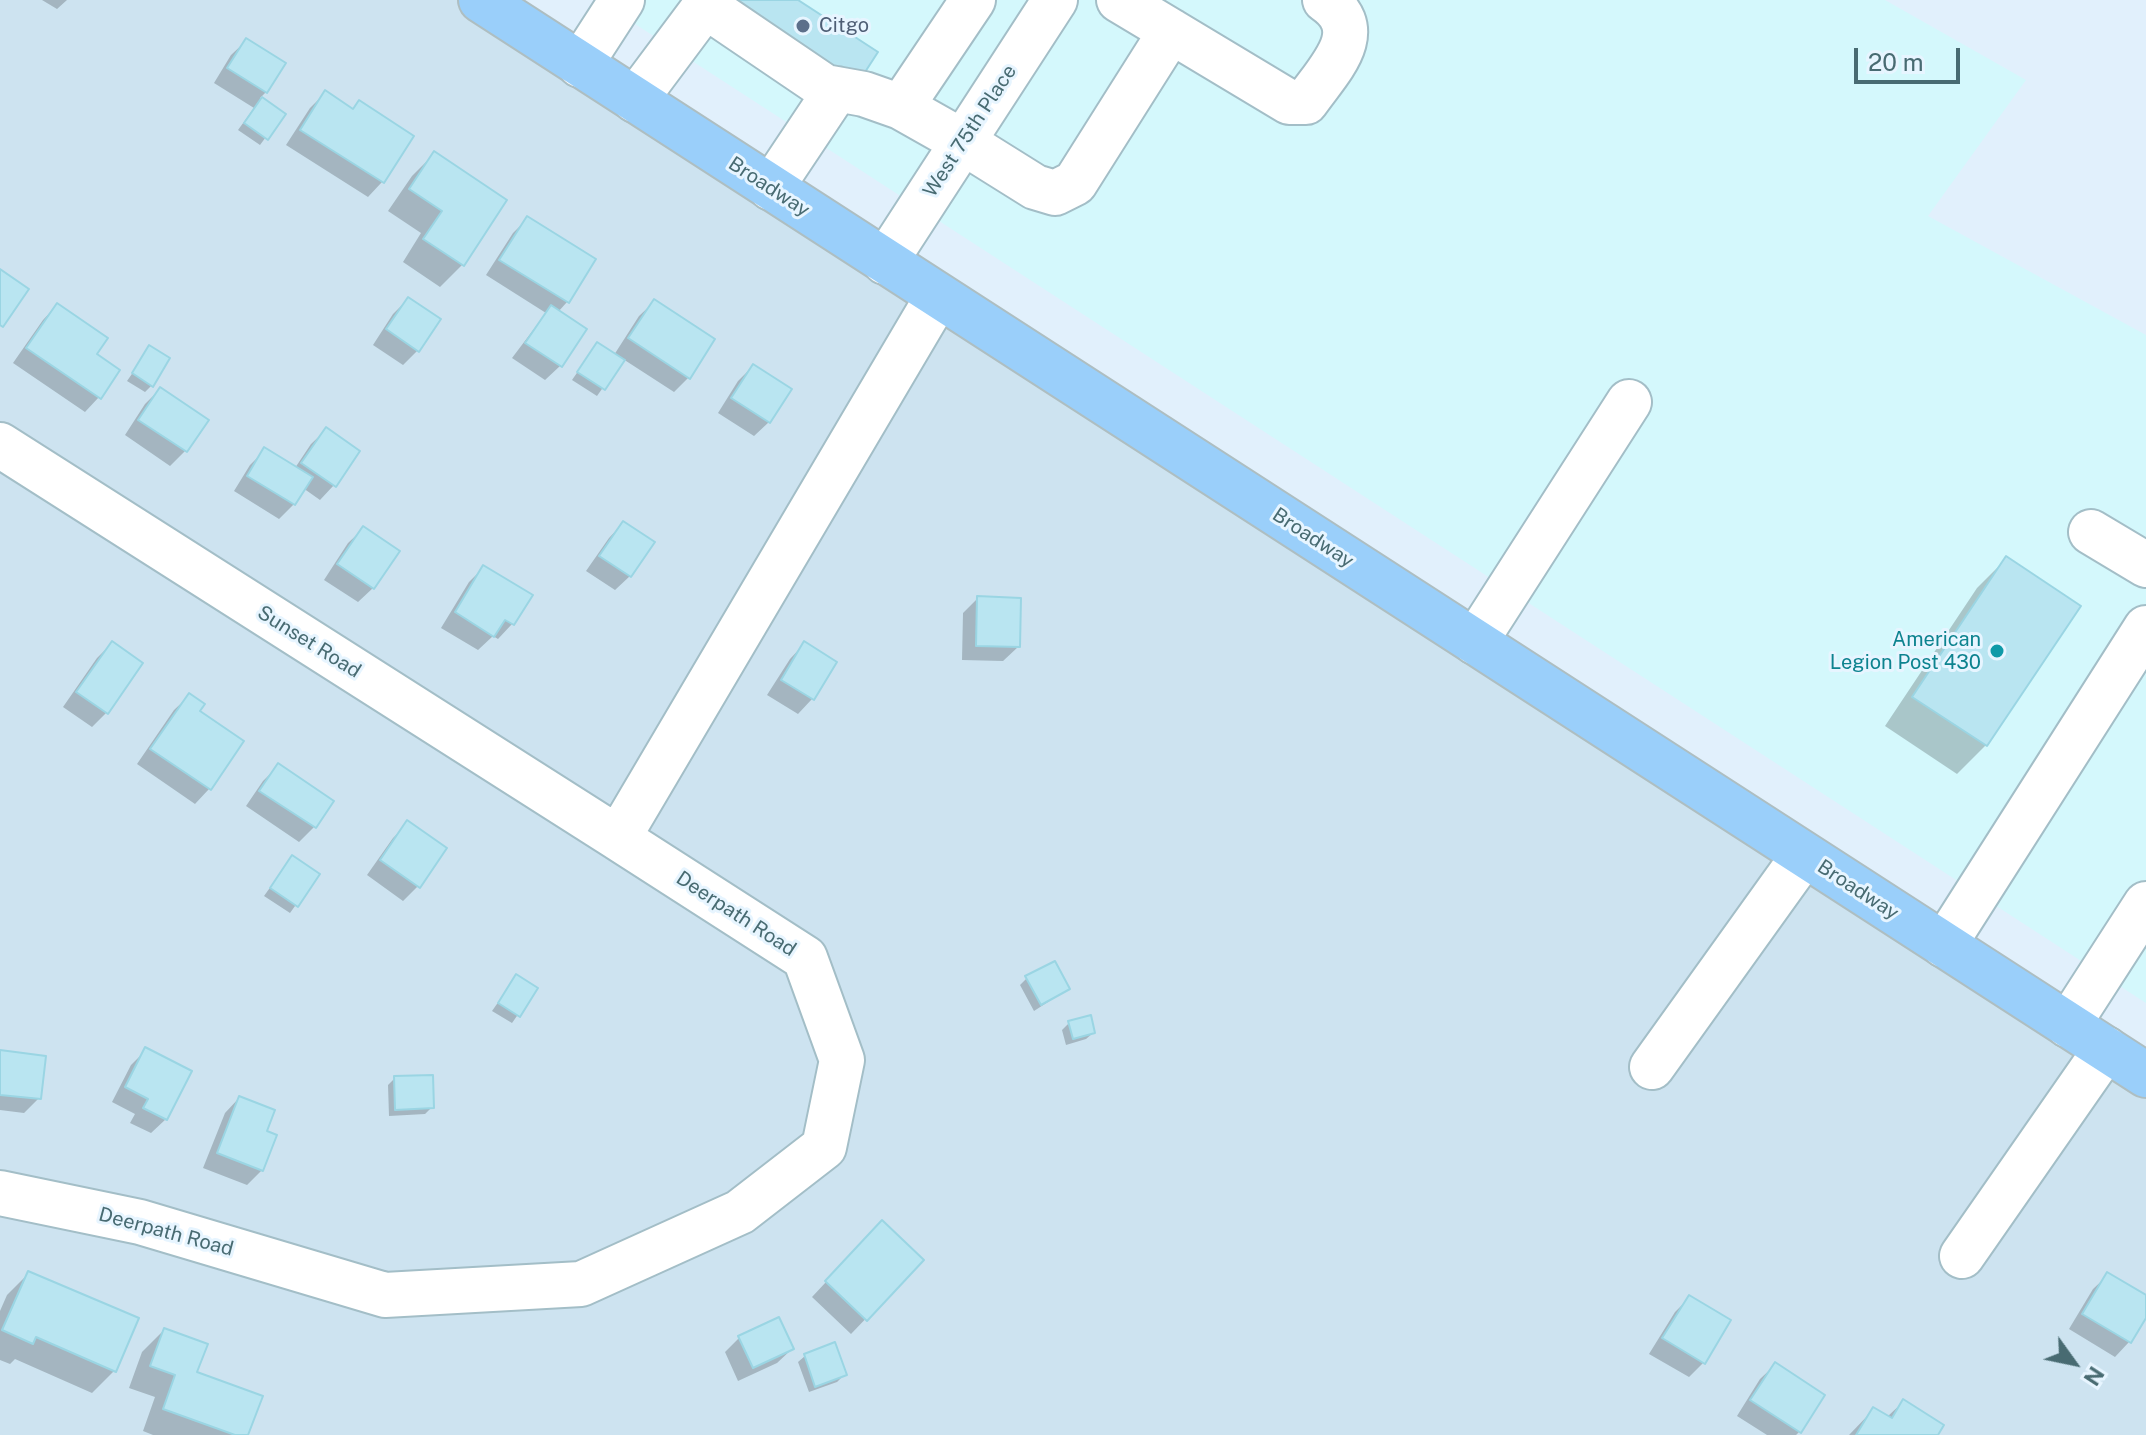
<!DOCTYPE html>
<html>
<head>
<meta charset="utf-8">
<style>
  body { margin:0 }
  #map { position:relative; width:2146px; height:1435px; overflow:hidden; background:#e1f0fc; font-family:"Public Sans",sans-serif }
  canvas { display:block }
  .north { position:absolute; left:2034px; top:1323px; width:80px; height:80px; -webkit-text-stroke:6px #e7f5ff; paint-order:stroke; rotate:123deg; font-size:22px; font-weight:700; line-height:32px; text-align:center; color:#486b72 }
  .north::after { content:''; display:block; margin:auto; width:28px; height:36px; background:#486b72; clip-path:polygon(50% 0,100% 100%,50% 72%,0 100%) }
  .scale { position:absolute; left:1854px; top:48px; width:106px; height:36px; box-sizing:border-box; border:4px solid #486b72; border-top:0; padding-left:10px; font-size:24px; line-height:28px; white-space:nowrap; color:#486b72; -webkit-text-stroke:6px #e7f5ff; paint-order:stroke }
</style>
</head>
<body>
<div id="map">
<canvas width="2146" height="1435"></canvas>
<div class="north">N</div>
<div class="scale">20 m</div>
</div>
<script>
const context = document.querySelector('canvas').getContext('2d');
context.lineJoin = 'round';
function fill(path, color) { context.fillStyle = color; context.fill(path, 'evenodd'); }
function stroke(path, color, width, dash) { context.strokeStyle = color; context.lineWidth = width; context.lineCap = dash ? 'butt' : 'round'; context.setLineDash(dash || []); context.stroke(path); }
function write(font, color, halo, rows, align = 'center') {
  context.font = font + ' "Public Sans",sans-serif'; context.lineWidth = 6; context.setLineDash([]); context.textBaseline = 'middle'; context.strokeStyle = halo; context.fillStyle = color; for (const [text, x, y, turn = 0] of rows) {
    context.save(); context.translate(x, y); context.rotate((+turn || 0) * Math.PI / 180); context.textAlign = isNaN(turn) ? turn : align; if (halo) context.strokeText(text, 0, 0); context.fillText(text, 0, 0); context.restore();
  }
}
fill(new Path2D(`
  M0 0H479L2146 1076V1435H0Z`), '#cde3f0');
fill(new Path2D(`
  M598 0H1885L2026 80 1928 216 2146 335V1003Z`), '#d4f8fc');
fill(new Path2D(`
  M42 0H67L57 9Z
  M246 41 266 92 260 98 283 114 260 145 238 130 254 108 214 83 231 55Z
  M325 93 352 110 359 103 411 136 382 182 368 197 286 145 310 108Z
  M434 154 505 201 462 265 440 287 403 262 421 233 388 211 412 176Z
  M528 218 593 260 567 302 558 312 584 330 560 366 545 380 512 358 546 313 486 275 513 233Z
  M408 299 418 350 403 365 373 345 393 314Z
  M654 302 689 377 674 392 623 359 597 396 572 380 597 344 614 355 639 316Z
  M57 305 94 354 99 397 85 412 13 363 43 320Z
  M150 348 152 385 145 392 127 381Z
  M753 366 769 422 754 436 718 413 738 381Z
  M160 389 206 420 185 451 170 466 125 435 145 404Z
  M326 430 334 485 320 500 303 488 294 504 279 519 234 491 250 465 265 450 295 468 311 444Z
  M623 523 630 576 615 590 586 571 609 538Z
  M363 529 373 588 358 602 324 580 348 543Z
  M2006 559 1986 745 1957 774 1885 726 1977 588Z
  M484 567 512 624 498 639 493 636 478 650 441 628 469 582Z
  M978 598 1018 647 1003 661 962 660 963 613Z
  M112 643 106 713 92 727 63 707 97 658Z
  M804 644 834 663 812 699 798 714 767 695 790 659Z
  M189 696 197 711 241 741 209 789 195 804 137 764 174 710Z
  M278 766 331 802 314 827 299 842 246 806 263 781Z
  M408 823 418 886 403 901 367 875 393 838Z
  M292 857 318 874 290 913 264 896Z
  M516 977 536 989 512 1023 492 1011Z
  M1027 978 1068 989 1034 1011 1020 985Z
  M1069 1023 1093 1033 1086 1039 1066 1045 1062 1030Z
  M146 1050 166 1119 151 1133 130 1123 135 1114 112 1102 131 1065Z
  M0 1052 39 1098 24 1113 0 1110Z
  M395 1078 432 1107 425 1114 389 1116 388 1085Z
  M239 1098 264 1132 262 1170 247 1185 203 1168 225 1113Z
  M868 1237 922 1260 851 1334 812 1297Z
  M29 1273 114 1371 92 1393 15 1359 10 1364 0 1360V1311L7 1295Z
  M2108 1275 2146 1298V1314L2129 1342 2115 1357 2069 1329 2093 1289Z
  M1690 1297 1703 1363 1689 1377 1649 1354 1675 1312Z
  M164 1330 194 1373 246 1435H153L143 1431 155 1397 129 1388 142 1352Z
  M740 1337 792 1349 777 1363 738 1381 725 1352Z
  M805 1356 844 1375 837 1382 809 1392 798 1362Z
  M1775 1365 1799 1432 1796 1435H1767L1737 1416 1760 1379Z
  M1903 1402 1936 1435H1849L1874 1409 1887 1417Z`), '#0003');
const building = new Path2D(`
  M728 0H798L878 52 858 83Z
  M246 38 286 63 267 93 227 68Z
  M325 90 353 109 359 100 414 136 384 183 300 130Z
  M262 97 286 114 268 140 244 123Z
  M434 151 507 200 464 266 423 239 442 211 409 189Z
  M527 216 596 259 569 303 499 260Z
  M0 269 29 289 3 327 0 325Z
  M408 297 441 319 419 352 386 329Z
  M654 299 715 339 690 379 628 338Z
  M57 303 108 338 97 354 120 370 101 399 26 348Z
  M551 305 587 329 562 367 525 343Z
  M597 342 625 360 605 390 577 372Z
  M149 345 170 358 153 387 132 373Z
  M753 364 792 389 770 423 731 398Z
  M160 387 209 420 187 452 138 420Z
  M326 427 360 451 336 487 301 463Z
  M264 447 313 477 295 505 247 476Z
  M623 521 655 542 631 577 599 556Z
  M363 526 400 551 374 589 337 564Z
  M2006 556 2081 606 1987 746 1912 697Z
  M483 565 533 595 514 625 505 620 494 637 455 612Z
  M977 596 1021 598 1020 647 976 646Z
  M112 641 143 663 108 714 76 692Z
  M804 641 837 662 814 700 781 680Z
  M189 693 205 704 200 711 244 741 211 790 150 749Z
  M278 763 334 801 316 828 259 791Z
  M407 820 447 848 420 888 380 860Z
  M292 855 320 874 298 907 270 888Z
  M1055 961 1070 989 1041 1005 1025 976Z
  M516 974 538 988 520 1017 498 1003Z
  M1091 1015 1095 1033 1073 1039 1068 1021Z
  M145 1047 192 1071 167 1120 143 1108 148 1099 125 1087Z
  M0 1050 46 1056 41 1099 0 1095Z
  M433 1075 434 1108 395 1110 394 1076Z
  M239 1096 275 1110 267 1131 277 1135 263 1171 217 1153Z
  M882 1220 924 1260 867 1321 825 1281Z
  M28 1271 139 1318 116 1372 36 1337 33 1344 2 1330Z
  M2107 1272 2146 1295V1318L2131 1343 2082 1314Z
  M1689 1295 1731 1320 1705 1364 1662 1338Z
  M779 1317 794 1349 753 1368 738 1336Z
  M164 1328 208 1344 197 1372 263 1396 248 1435H235L163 1409 175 1375 150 1366Z
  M835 1342 847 1375 815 1387 804 1354Z
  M1775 1362 1825 1395 1801 1433 1750 1400Z
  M1903 1399 1944 1425 1938 1435H1856L1873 1407 1892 1418Z`);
fill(building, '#b9e5f1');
stroke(building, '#9ad5e3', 2);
const minor = new Path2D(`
  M1119 0 1289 102H1306C1329 69 1370 31 1325 0
  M580 65 622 0
  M635 100 703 9H710L825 87 864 94 901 107 963 142 1035 187 1055 193 1075 183 1171 31
  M901 107 973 0
  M771 188 837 89
  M885 262 1055 0
  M0 445 618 838
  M2091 532 2146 565
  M1475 642 1629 402
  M1944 945 2146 628
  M2068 1025 2146 904
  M1652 1067 1804 855
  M0 1193 140 1222 385 1295 581 1284 740 1212 824 1147 842 1060 805 958 618 838 938 296
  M1962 1256 2106 1049`);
const major = new Path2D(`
  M481 0 2146 1075`);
stroke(minor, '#a3bec7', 48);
stroke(major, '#aebec1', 48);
stroke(minor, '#fff', 44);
stroke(major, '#9acffa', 44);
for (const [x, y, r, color] of [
  [803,26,8,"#5c6f8a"],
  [1997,651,8,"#0f9aa8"]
]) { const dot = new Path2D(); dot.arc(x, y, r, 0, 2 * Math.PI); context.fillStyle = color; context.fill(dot); stroke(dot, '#e7f5ff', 3); }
write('20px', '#4e5e75', '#e7f5ff', [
  ["Citgo",819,26]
], 'left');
write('20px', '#486b72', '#e7f5ff', [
  ["West 75th Place",970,131,-57],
  ["Broadway",769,187,33],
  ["Broadway",1313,538,33],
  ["Sunset Road",309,642,32],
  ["Broadway",1858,890,33],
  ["Deerpath Road",736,914,33],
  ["Deerpath Road",166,1232,15]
]);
write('20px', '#0d838f', '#e7f5ff', [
  ["American",1981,640],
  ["Legion Post 430",1981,663]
], 'right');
</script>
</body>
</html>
